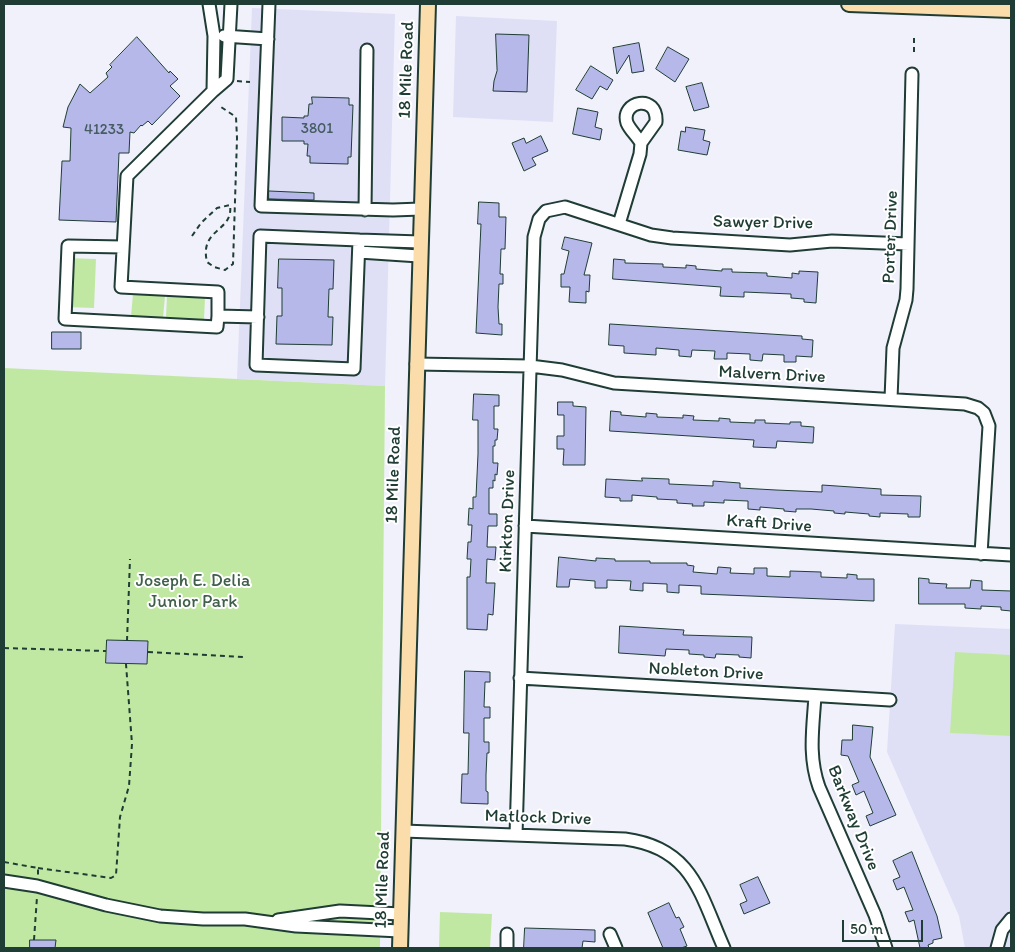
<!DOCTYPE html>
<html>
<head>
<meta charset="utf-8">
<style>
  body { margin:0 }
  #map { position:relative; width:1015px; height:952px; overflow:hidden; background:#f0f1fb; font-family:Itim,sans-serif }
  canvas { display:block }
  .frame { position:absolute; inset:0; border:5px solid #1f3d34; pointer-events:none }
  .scale { position:absolute; left:842px; top:920px; width:81px; height:22px; box-sizing:border-box; border:2px solid #1f3d34; border-top:0; padding-left:6px; font-size:15px; line-height:18px; white-space:nowrap; color:#1f3d34; -webkit-text-stroke:4px #fff; paint-order:stroke }
</style>
</head>
<body>
<div id="map">
<canvas width="1015" height="952"></canvas>
<div class="frame"></div>
<div class="scale">50 m</div>
</div>
<script>
const context = document.querySelector('canvas').getContext('2d');
context.lineJoin = 'round';
function fill(path, color) { context.fillStyle = color; context.fill(path, 'evenodd'); }
function stroke(path, color, width, dash) { context.strokeStyle = color; context.lineWidth = width; context.lineCap = dash ? 'butt' : 'round'; context.setLineDash(dash || []); context.stroke(path); }
function write(font, color, halo, rows, align = 'center') {
  context.font = font + ' Itim,sans-serif'; context.lineWidth = 4; context.setLineDash([]); context.textBaseline = 'middle'; context.strokeStyle = halo; context.fillStyle = color; for (const [text, x, y, turn = 0] of rows) {
    context.save(); context.translate(x, y); context.rotate((+turn || 0) * Math.PI / 180); context.textAlign = isNaN(turn) ? turn : align; if (halo) context.strokeText(text, 0, 0); context.fillText(text, 0, 0); context.restore();
  }
}
fill(new Path2D(`
  M252 8 395 14 385 386 237 379Z
  M456 16 557 21 553 122 453 117Z
  M895 624 1011 629V948H965L959 916 887 752Z`), '#dfe0f6');
fill(new Path2D(`
  M67 258 96 259 94 308 65 307Z
  M133 294 165 296 163 318 131 316Z
  M167 295 205 297 204 320 166 318Z
  M4 368 385 386 380 948H4Z
  M955 652 1011 655V736L950 733Z
  M440 912 492 914 490 948H439Z`), '#c1e8a3');
const building = new Path2D(`
  M496 34 529 35 527 92 493 91 494 81 497 71Z
  M137 37 169 73 170 71 178 79 170 86 180 96 152 125 148 121 142 126 141 125 134 133 130 132 129 153H119L116 222 59 220 62 161H70L71 128 63 127 68 107 80 84 90 93 108 77 106 73 112 67 110 65Z
  M639 43 644 71 632 73 629 55 617 74 613 48Z
  M668 47 689 59 675 82 656 69Z
  M591 66 613 80 607 90 600 86 592 99 576 90Z
  M702 83 709 107 694 111 686 87Z
  M312 97 349 98V105H353L351 157H348V164L310 163V156H307L308 144H304V141H282V117L304 118V116H308L309 104H312Z
  M578 108 598 112 595 127 602 129 600 140 573 134Z
  M686 127 705 130 703 140 710 142 707 155 678 150 681 131 685 132Z
  M541 136 548 151 532 158 536 165 524 171 512 143 524 138 526 143Z
  M269 191 314 193V200L269 199Z
  M479 202 499 203V217H506L505 249H501L500 274H503V284H499L498 307 499 324H502V335L476 333 481 224H478Z
  M565 237 592 243 584 275H590L589 292 586 291V303L569 302 570 287H561V274H564L569 251 562 249Z
  M279 259 334 260 333 289H329L328 317H333L332 345 276 344 277 316H282V288H278Z
  M614 259 625 260V263L663 264V267L686 268V265L696 266V269L722 271V269H732V272L767 273V276L792 278V273L799 274V271L818 272 816 303 804 302V299L791 298V294L744 292V297L720 296 721 287 613 279Z
  M610 324 802 336V339L813 340 812 357 796 356V362H784V355L763 354 762 361 750 360V354L727 353V359H714L715 351 692 350 691 357 679 356V350L656 348V355L624 353V346L609 345Z
  M52 332H81V349H52Z
  M474 394 499 395V406H494V429H498L497 440H495V446H493V463H498L497 475 495 474V481L493 480V488H489V514H497V526H488L487 547H496L495 560 487 559 486 583H495L493 615 488 614 487 630 467 629V577H470L471 559H467L468 542H471L472 525H468L469 508 473 509V497H476L478 454V420H473Z
  M558 402H573V406L586 407 585 465H563L564 449H557V436H564V415H558Z
  M611 411 621 412V415L646 417V413L657 414V417L683 418V415L694 416 693 420 719 421V418L730 419V422L755 423V420H765V423L790 424V422H801V426L814 427 813 443 777 441 776 448 753 447 754 440 610 431Z
  M642 478 669 479V484L713 486V481L740 483V488L776 490 822 492V485L881 489V495L921 496 920 517H908V514L880 513V517L869 516V514L845 512V514L834 513V511L811 509H796V512L784 511V509L760 507V510L748 509V501L724 500V503L704 502V506H692L693 504 677 503V500L657 499V497L632 495V501H620V498L605 497 606 479 642 481Z
  M559 557 596 561V558L615 559V561H650V563H687V565L694 566 693 572 717 574 718 567 731 568 730 573 754 574V568H767V576L790 577V571L821 572V577L847 578V574L857 575V579H874V601L701 594V586L679 585V593L667 592V584L643 583V591L630 590 631 581 607 580V588H595V581L570 579 569 587H557Z
  M919 578 929 579V583L947 584 946 588H970L971 580 982 581V590L1011 591V611L1001 610V607L981 606V609L965 608V604H919Z
  M620 626 684 630 683 635 752 637 751 658 739 657V655L716 654 715 658 704 657V655L689 654V650L666 649 665 656 619 653Z
  M107 640 148 641 147 664 106 663Z
  M465 671 490 672V682H485L484 707H490V718H484V742H489V753H487L486 775V791L488 792V804L461 803 462 774H468L469 733H464Z
  M853 725 873 727 870 757 896 815 870 826 866 816 873 813 864 791 856 795 852 785 859 782 848 756 841 755 842 740H852Z
  M912 852 937 916 942 938 933 940V943L928 945 929 948H920L914 920 909 922 905 912 913 910 904 887 897 890 893 880 900 877 893 861Z
  M758 877 770 903 744 914 740 904 747 901 740 885Z
  M669 903 676 918 679 917 684 927 680 929 687 946 681 948H663L648 913Z
  M525 928 595 930V942L583 941 582 948H524Z
  M30 940H56L55 948H30Z`);
fill(building, '#b6b8ea');
stroke(building, '#1f3d34', 1);
const minor = new Path2D(`
  M209 4 214 36 213 91
  M231 4 227 79 213 91 127 176 121 287 218 292V316L258 317
  M269 4 261 206 393 210 421 209
  M224 36 268 39
  M365 210 367 50
  M619 224 640 154 641 143 656 122C658 93 620 101 627 123 630 130 637 136 641 143
  M260 236 359 240 354 369 256 365Z
  M359 240 420 242
  M123 247 68 246 65 319 217 327 218 316
  M359 252 419 256
  M416 364 530 366 562 370 614 383 965 404 978 408 984 413 989 426 981 554
  M891 399 893 348 906 300 907 289 912 74
  M525 526 1011 555
  M520 678 890 700
  M815 696C813 728 808 756 819 787L875 915 886 948
  M403 831 625 839C693 848 700 894 724 948
  M516 835 534 237 539 219 546 211 565 207 651 235 672 238 790 245 832 241 908 244
  M4 881 37 886 106 905 160 916 203 919H245L296 926 400 931
  M278 920 340 911 401 914
  M610 934 616 948
  M507 948V934
  M997 948 1002 930 1011 919`);
const major = new Path2D(`
  M849 4 1011 10
  M400 948 428 4`);
stroke(minor, '#1f3d34', 15);
stroke(major, '#1f3d34', 18);
stroke(new Path2D(`
  M914 52V34
  M237 81 250 82
  M192 236 201 223 217 208 230 205C234 232 199 228 207 262L214 267 225 270 233 264 237 138 236 117 221 107
  M127 641 130 559
  M4 648 106 651
  M148 652 244 657
  M4 862 38 868V875
  M38 868 111 878 116 875 120 817 129 786 132 744 126 664
  M34 940 37 897`), '#1f3d34', 2, [5, 4]);
stroke(minor, '#fff', 11);
stroke(major, '#faddab', 14);
write('15px', '#455c62', null, [
  ["3801",317,129],
  ["41233",104,130]
]);
write('18px', '#1f3d34', '#fff', [
  ["18 Mile Road",407,70,-88],
  ["Sawyer Drive",763,223,1],
  ["Porter Drive",891,237,-88],
  ["Malvern Drive",772,375,3],
  ["18 Mile Road",394,475,-88],
  ["Kirkton Drive",508,521,-88],
  ["Kraft Drive",769,524,4],
  ["Nobleton Drive",706,672,3],
  ["Matlock Drive",538,818,2],
  ["Barkway Drive",853,818,68],
  ["18 Mile Road",383,880,-88]
]);
write('18px', '#3f5f4a', '#fff', [
  ["Joseph E. Delia",193,581],
  ["Junior Park",193,602]
]);
</script>
</body>
</html>
